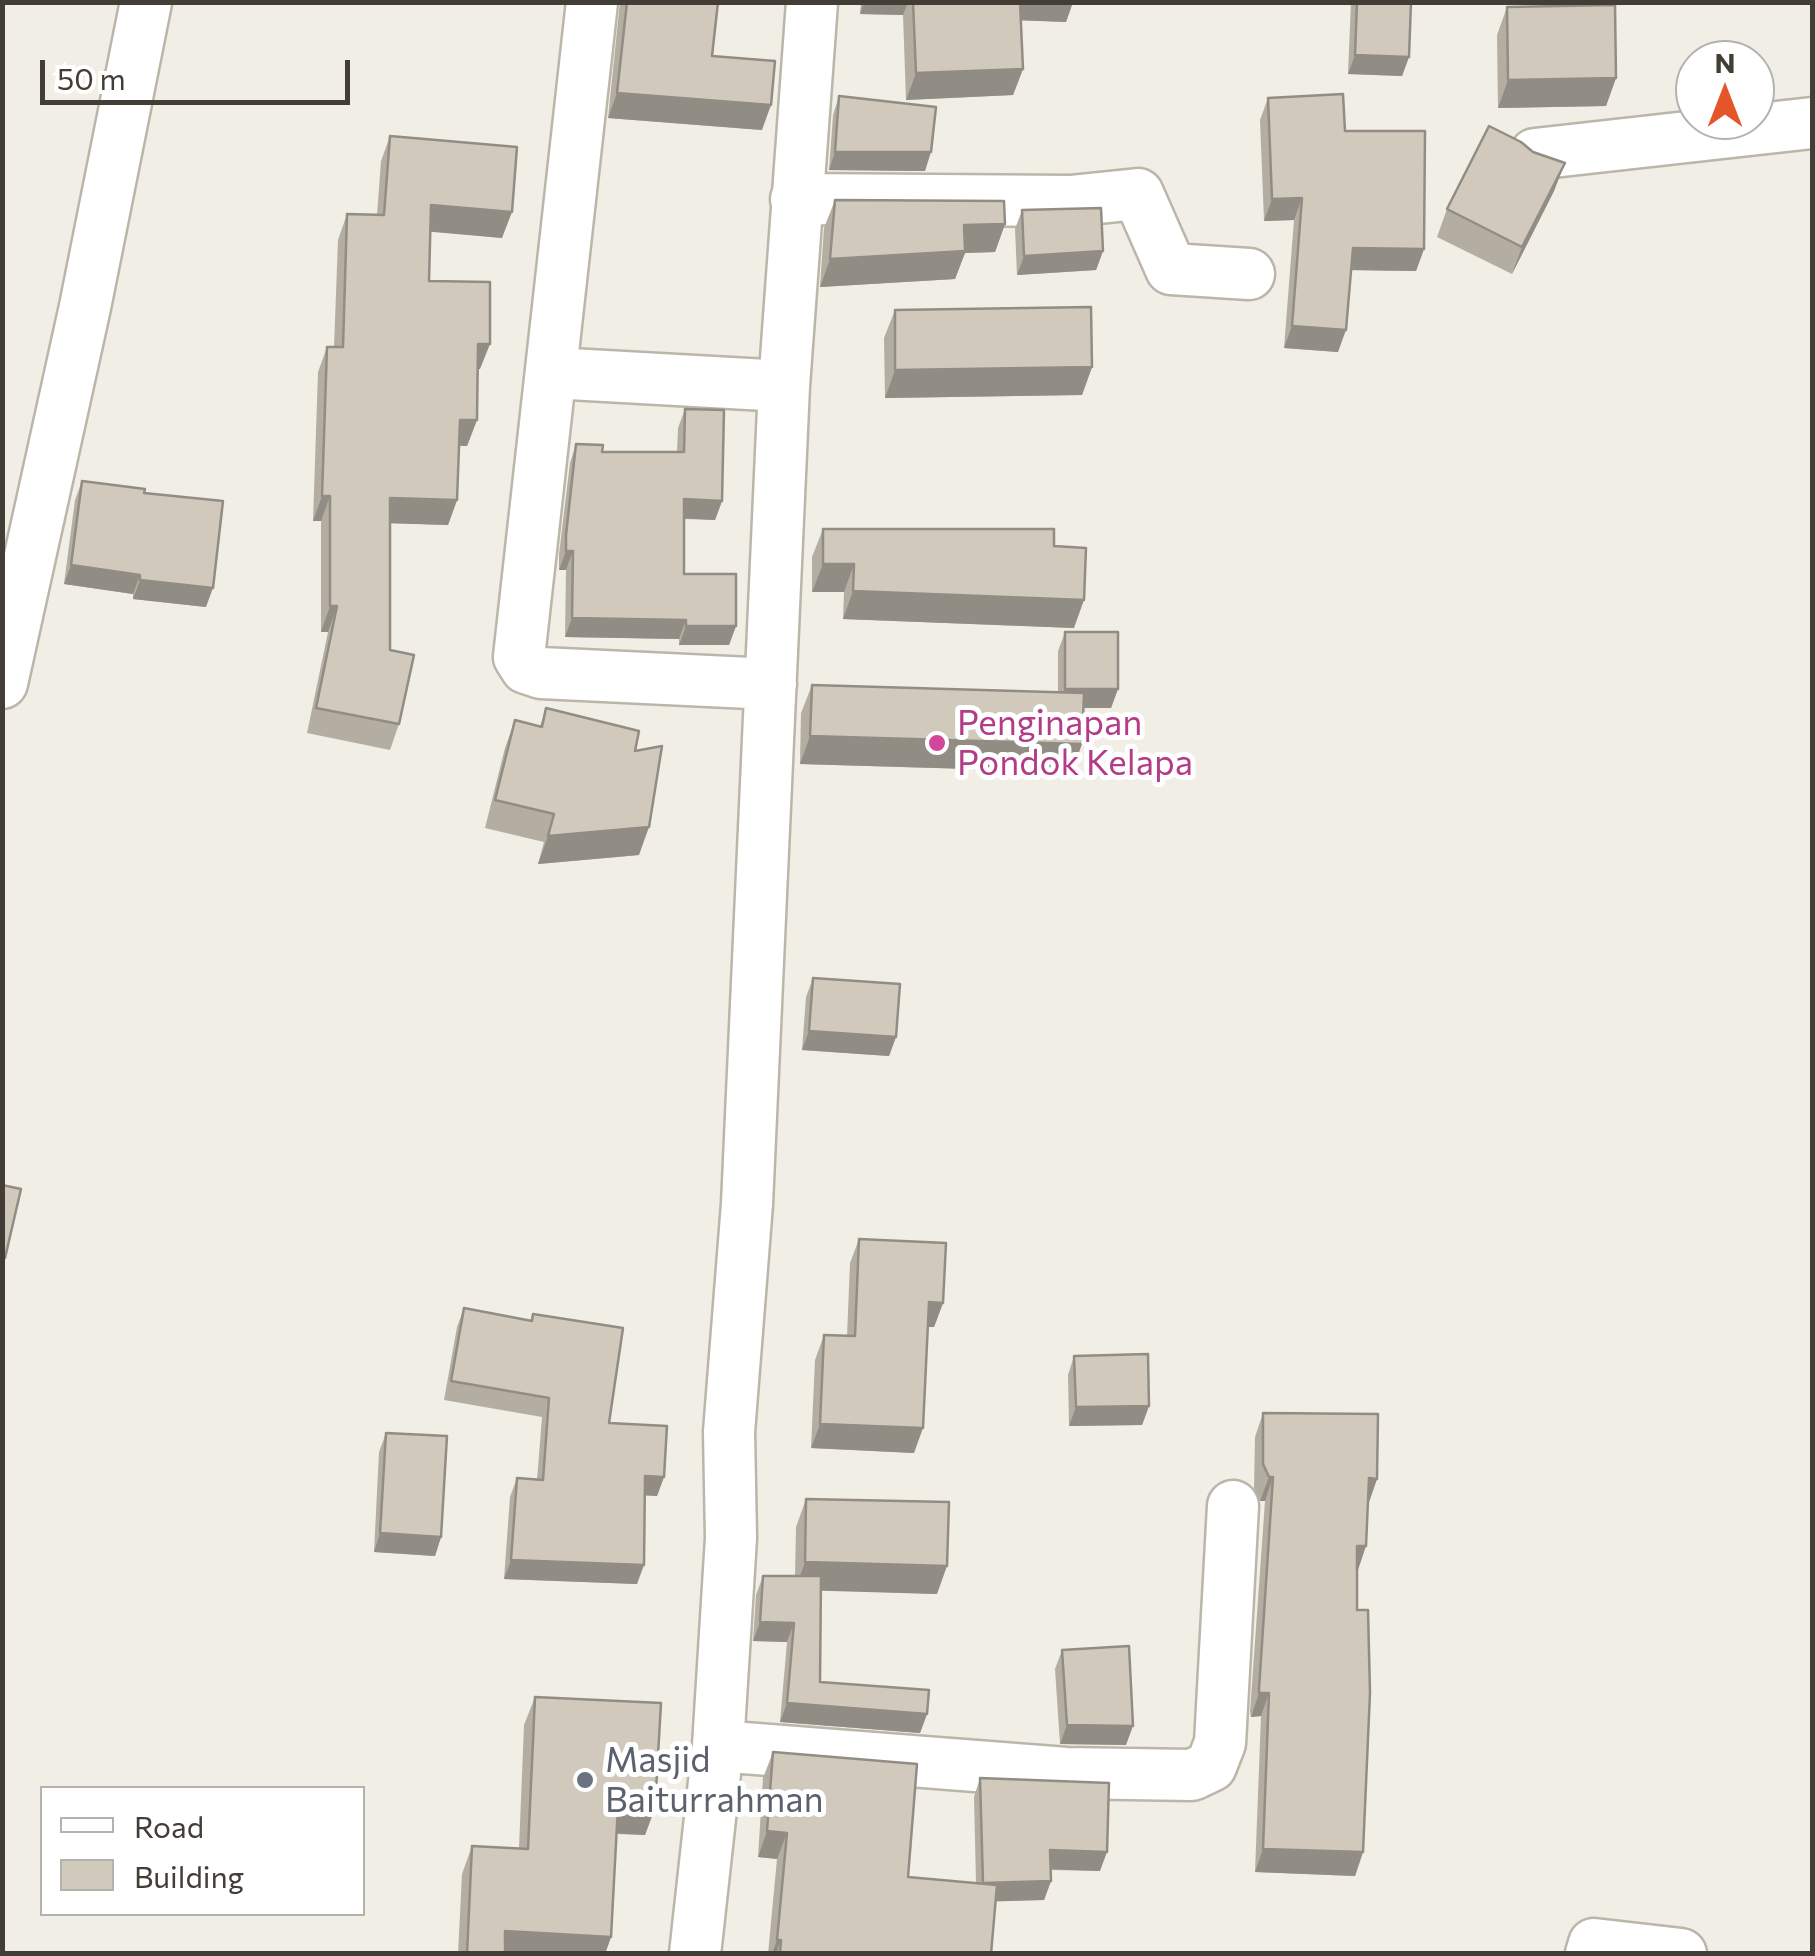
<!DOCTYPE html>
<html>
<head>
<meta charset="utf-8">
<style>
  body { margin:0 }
  #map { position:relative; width:1815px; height:1956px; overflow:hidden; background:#f0eee5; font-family:Commissioner,sans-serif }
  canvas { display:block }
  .frame { position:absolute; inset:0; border:5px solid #423e35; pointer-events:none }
  .legend { position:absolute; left:40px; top:1786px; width:325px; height:130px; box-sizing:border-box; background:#fff; border:2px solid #b3b2ae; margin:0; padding:12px 18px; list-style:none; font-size:30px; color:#423e35 }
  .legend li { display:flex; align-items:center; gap:20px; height:50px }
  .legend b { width:50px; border:2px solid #b3b2ae }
  .north { position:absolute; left:1675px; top:40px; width:100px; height:100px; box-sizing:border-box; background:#fff; border:2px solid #b3b2ae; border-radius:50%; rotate:0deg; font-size:28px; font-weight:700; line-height:40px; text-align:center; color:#423e35 }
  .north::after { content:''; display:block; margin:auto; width:35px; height:45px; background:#e45629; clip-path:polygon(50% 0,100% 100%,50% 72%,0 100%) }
  .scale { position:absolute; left:40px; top:60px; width:310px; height:45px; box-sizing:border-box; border:5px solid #423e35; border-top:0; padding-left:12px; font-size:30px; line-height:35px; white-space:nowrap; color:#423e35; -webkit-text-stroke:8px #fff; paint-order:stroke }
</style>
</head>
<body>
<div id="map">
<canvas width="1815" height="1956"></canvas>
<div class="frame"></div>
<ul class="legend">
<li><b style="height:12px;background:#fff"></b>Road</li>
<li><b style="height:28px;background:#d1cabc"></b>Building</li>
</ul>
<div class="north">N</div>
<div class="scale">50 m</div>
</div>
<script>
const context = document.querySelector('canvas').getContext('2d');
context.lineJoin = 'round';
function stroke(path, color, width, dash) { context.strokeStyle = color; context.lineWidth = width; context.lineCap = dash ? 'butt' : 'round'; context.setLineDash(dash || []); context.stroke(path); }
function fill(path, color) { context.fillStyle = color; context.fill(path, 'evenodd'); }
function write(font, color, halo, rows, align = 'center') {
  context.font = font + ' Commissioner,sans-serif'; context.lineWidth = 10; context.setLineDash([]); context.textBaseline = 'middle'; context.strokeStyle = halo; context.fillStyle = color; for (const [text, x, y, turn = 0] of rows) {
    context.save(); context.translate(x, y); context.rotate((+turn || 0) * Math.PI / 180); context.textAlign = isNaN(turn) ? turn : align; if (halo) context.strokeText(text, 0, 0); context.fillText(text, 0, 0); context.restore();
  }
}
const minor = new Path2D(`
  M592 2 519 657 526 668 541 673 771 684
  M1535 154 1812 123
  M796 199 1070 201 1138 194 1171 269 1249 274
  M552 373 784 386
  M2 683 85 307 146 2
  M718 1746 1066 1773 1192 1775 1211 1766 1220 1743 1233 1506
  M695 1954 718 1746 731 1538 729 1432 747 1204 784 386 812 2
  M1591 1954 1594 1944 1681 1954`);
stroke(minor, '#bbb6a9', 55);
stroke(minor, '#fff', 50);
fill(new Path2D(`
  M620 2H718L712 56 762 130 608 118Z
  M861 2H1073L1066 22 1021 20 1023 69 1013 95 906 100 903 15 860 14Z
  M1351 2H1411L1409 57 1402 76 1348 74Z
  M1507 7 1616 78 1606 106 1498 108 1497 35Z
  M839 96 925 171 829 170 833 115Z
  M1268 98 1345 131 1424 249 1416 271 1351 270 1338 352 1284 348 1294 220 1264 221 1260 120Z
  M390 136 502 238 430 231 429 281 480 369H478L477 420 467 446H459L457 500 448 525 390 523V650L399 724 390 750 307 733 328 632H321V521H313L318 372 327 347H334L338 240 347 214 377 215 381 161Z
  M1554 191 1512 274 1437 237 1447 209Z
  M835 200 1005 224 995 252 965 253 955 279 820 287 824 228Z
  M1022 210 1103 251 1096 270 1017 275 1015 229Z
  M895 310 1092 367 1082 395 885 398 884 338Z
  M685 409 722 501 715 520 684 519V574L736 626 729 645H679V639L565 637 566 570H559V554L570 463 576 444 602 452H677L678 428Z
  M82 481 144 493 206 607 133 599V594L64 584 75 500Z
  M823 529 1054 546 1074 628 843 619 844 592H812V557Z
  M1065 632 1118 689 1111 708H1083L1072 772 800 764 801 713 812 685 1058 692V651Z
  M546 708 639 855 538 864 544 842 485 828 505 748 515 720 540 726Z
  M813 978 896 1037 889 1056 802 1050 806 997Z
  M859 1239 943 1303 934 1327H928L914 1453 811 1448 815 1360 824 1335 847 1336 850 1263Z
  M464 1308 530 1320 533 1314 609 1423 664 1477 657 1496 644 1495 637 1584 504 1579 510 1497 517 1478 537 1480 542 1417 444 1400 457 1327Z
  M1074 1356 1149 1406 1142 1425 1069 1426 1068 1375Z
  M1263 1413 1377 1479 1369 1502 1357 1570 1363 1852 1355 1876 1255 1872 1261 1716 1251 1717 1250 1712 1265 1501H1260L1254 1488 1255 1437Z
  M386 1433 441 1537 435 1556 374 1552 379 1452Z
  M806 1499 937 1594 821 1590 820 1682 927 1714 920 1733 780 1722 787 1642 753 1641 756 1595 763 1576H795L796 1527Z
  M1062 1650 1126 1745 1060 1744 1055 1669Z
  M535 1697 655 1808 645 1835 616 1834 611 1937 605 1954H458L462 1874 472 1846 519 1848 524 1725Z
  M773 1752 908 1877 976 1883 974 1797 980 1778 1100 1871 1051 1870V1881L1044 1900 995 1901 991 1954H768L777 1859 758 1857 763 1778Z`), '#b4aea2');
fill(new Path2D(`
  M864 2H908L903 15 860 14Z
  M1017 2H1073L1066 22 1010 20Z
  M1355 55 1409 57 1402 76 1348 74Z
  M1023 69 1013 95 906 100 916 73Z
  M1616 78 1606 106 1498 108 1508 80Z
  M617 93 771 105 762 130 608 118Z
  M835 152H931L925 171 829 170Z
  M1565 163 1554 191 1512 274 1522 247Z
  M1302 198 1294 220 1264 221 1272 199Z
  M431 205 512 212 502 238 422 231Z
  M1005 224 995 252 965 253 955 279 820 287 830 259 964 225Z
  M1353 248 1424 249 1416 271 1345 270Z
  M1103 251 1096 270 1017 275 1024 256Z
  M1292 326 1346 330 1338 352 1284 348Z
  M478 344H490L480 369H469Z
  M1092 367 1082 395 885 398 895 370Z
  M460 420H477L467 446 451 445Z
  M322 496H330L321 521H313Z
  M390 498 457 500 448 525 381 523Z
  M684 499 722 501 715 520 677 518Z
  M566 551H573L566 570H559Z
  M823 564H854L844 592H812Z
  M71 565 140 575 133 594 64 584Z
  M140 580 213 588 206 607 133 599Z
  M853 591 1084 600 1074 628 843 619Z
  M330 606H337L328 632H321Z
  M572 618 686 620 679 639 565 637Z
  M686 626H736L729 645H679Z
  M1065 689H1118L1111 708H1058Z
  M810 736 1082 744 1072 772 800 764Z
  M649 827 639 855 538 864 548 836Z
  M809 1031 896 1037 889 1056 802 1050Z
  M929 1302 943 1303 934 1327H920Z
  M1149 1406 1142 1425 1069 1426 1076 1407Z
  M820 1424 923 1428 914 1453 811 1448Z
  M645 1476 664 1477 657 1496 638 1495Z
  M1269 1477H1273L1265 1501H1260Z
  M1369 1478 1377 1479 1369 1502Z
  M380 1533 441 1537 435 1556 374 1552Z
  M1357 1546H1366L1358 1570Z
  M511 1560 644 1565 637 1584 504 1579Z
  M805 1562 947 1566 937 1594 795 1590Z
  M760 1622 794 1623 787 1642 753 1641Z
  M1259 1693H1269L1261 1716 1251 1717Z
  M787 1703 927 1714 920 1733 780 1722Z
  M1067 1725 1133 1726 1126 1745 1060 1744Z
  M618 1806 655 1808 645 1835 608 1833Z
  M767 1831 787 1833 777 1859 758 1857Z
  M1263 1849 1363 1852 1355 1876 1255 1872Z
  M1050 1850 1107 1852 1100 1871 1043 1869Z
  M1051 1881 1044 1900 976 1902 983 1883Z
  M505 1931 611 1937 605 1954H497Z
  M777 1940H781L776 1954H772Z`), '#928d84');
const building = new Path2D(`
  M627 2H718L712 56 775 61 771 105 617 93Z
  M913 2H1020L1023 69 916 73Z
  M1357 2H1411L1409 57 1355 55Z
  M1615 5 1616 78 1508 80 1507 7Z
  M1343 94 1345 131H1425L1424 249 1353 248 1346 330 1292 326 1302 198 1272 199 1268 98Z
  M839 96 936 107 931 152H835Z
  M1489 126 1521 142 1533 152 1565 163 1522 247 1447 209Z
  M390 136 517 147 512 212 431 205 429 281 490 282V344H478L477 420H460L457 500 390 498V650L414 655 399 724 316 708 337 606H330V496H322L327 347H343L347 214 384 215Z
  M835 200 1004 201 1005 224 964 225 965 251 830 259Z
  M1101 208 1103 251 1024 256 1022 210Z
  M1091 307 1092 367 895 370V310Z
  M685 409 724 410 722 501 684 499V574H736V626H686V620L572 618 573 551H566V535L576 444 603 445 602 452H684Z
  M82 481 145 489 144 493 223 501 213 588 140 580V575L71 565Z
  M823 529H1054V546L1086 548 1084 600 853 591 854 564H823Z
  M1065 632H1118V689H1065Z
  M812 685 1084 693 1082 744 810 736Z
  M546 708 639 731 635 751 662 746 649 827 548 836 554 814 495 800 515 720 542 727Z
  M813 978 900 984 896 1037 809 1031Z
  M2 1185 21 1189 5 1258 2 1257Z
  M859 1239 946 1243 943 1303 929 1302 923 1428 820 1424 824 1335 855 1336Z
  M464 1308 532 1321 533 1314 623 1328 609 1423 667 1426 664 1477 645 1476 644 1565 511 1560 517 1478 543 1480 549 1398 451 1381Z
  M1148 1354 1149 1406 1076 1407 1074 1356Z
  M1263 1413 1378 1414 1377 1479 1369 1478 1366 1546H1357V1610H1368L1370 1693 1363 1852 1263 1849 1269 1693H1259V1689L1273 1477H1269L1263 1464Z
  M386 1433 447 1436 441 1537 380 1533Z
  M806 1499 949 1502 947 1566 805 1562Z
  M763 1576H821L820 1682 929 1690 927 1714 787 1703 794 1623 760 1622Z
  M1129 1646 1133 1726 1067 1725 1062 1650Z
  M535 1697 661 1703 655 1808 618 1806 611 1937 505 1931V1954H467L472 1846 528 1849Z
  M773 1752 917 1764 908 1877 997 1885 991 1954H780L781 1940H777L787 1833 767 1831Z
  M980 1778 1109 1783 1107 1852 1050 1850 1051 1881 983 1883Z`);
fill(building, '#d1cabc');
stroke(building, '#928d84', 2.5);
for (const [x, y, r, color] of [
  [937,743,10,"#d1479c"],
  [585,1780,10,"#6b7280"]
]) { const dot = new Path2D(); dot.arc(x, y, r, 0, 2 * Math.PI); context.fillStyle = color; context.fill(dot); stroke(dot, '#fff', 4); }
write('35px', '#b23c85', '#fff', [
  ["Penginapan",957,723],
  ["Pondok Kelapa",957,763]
], 'left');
write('35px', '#5b616d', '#fff', [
  ["Masjid",605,1760],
  ["Baiturrahman",605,1800]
], 'left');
</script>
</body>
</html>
